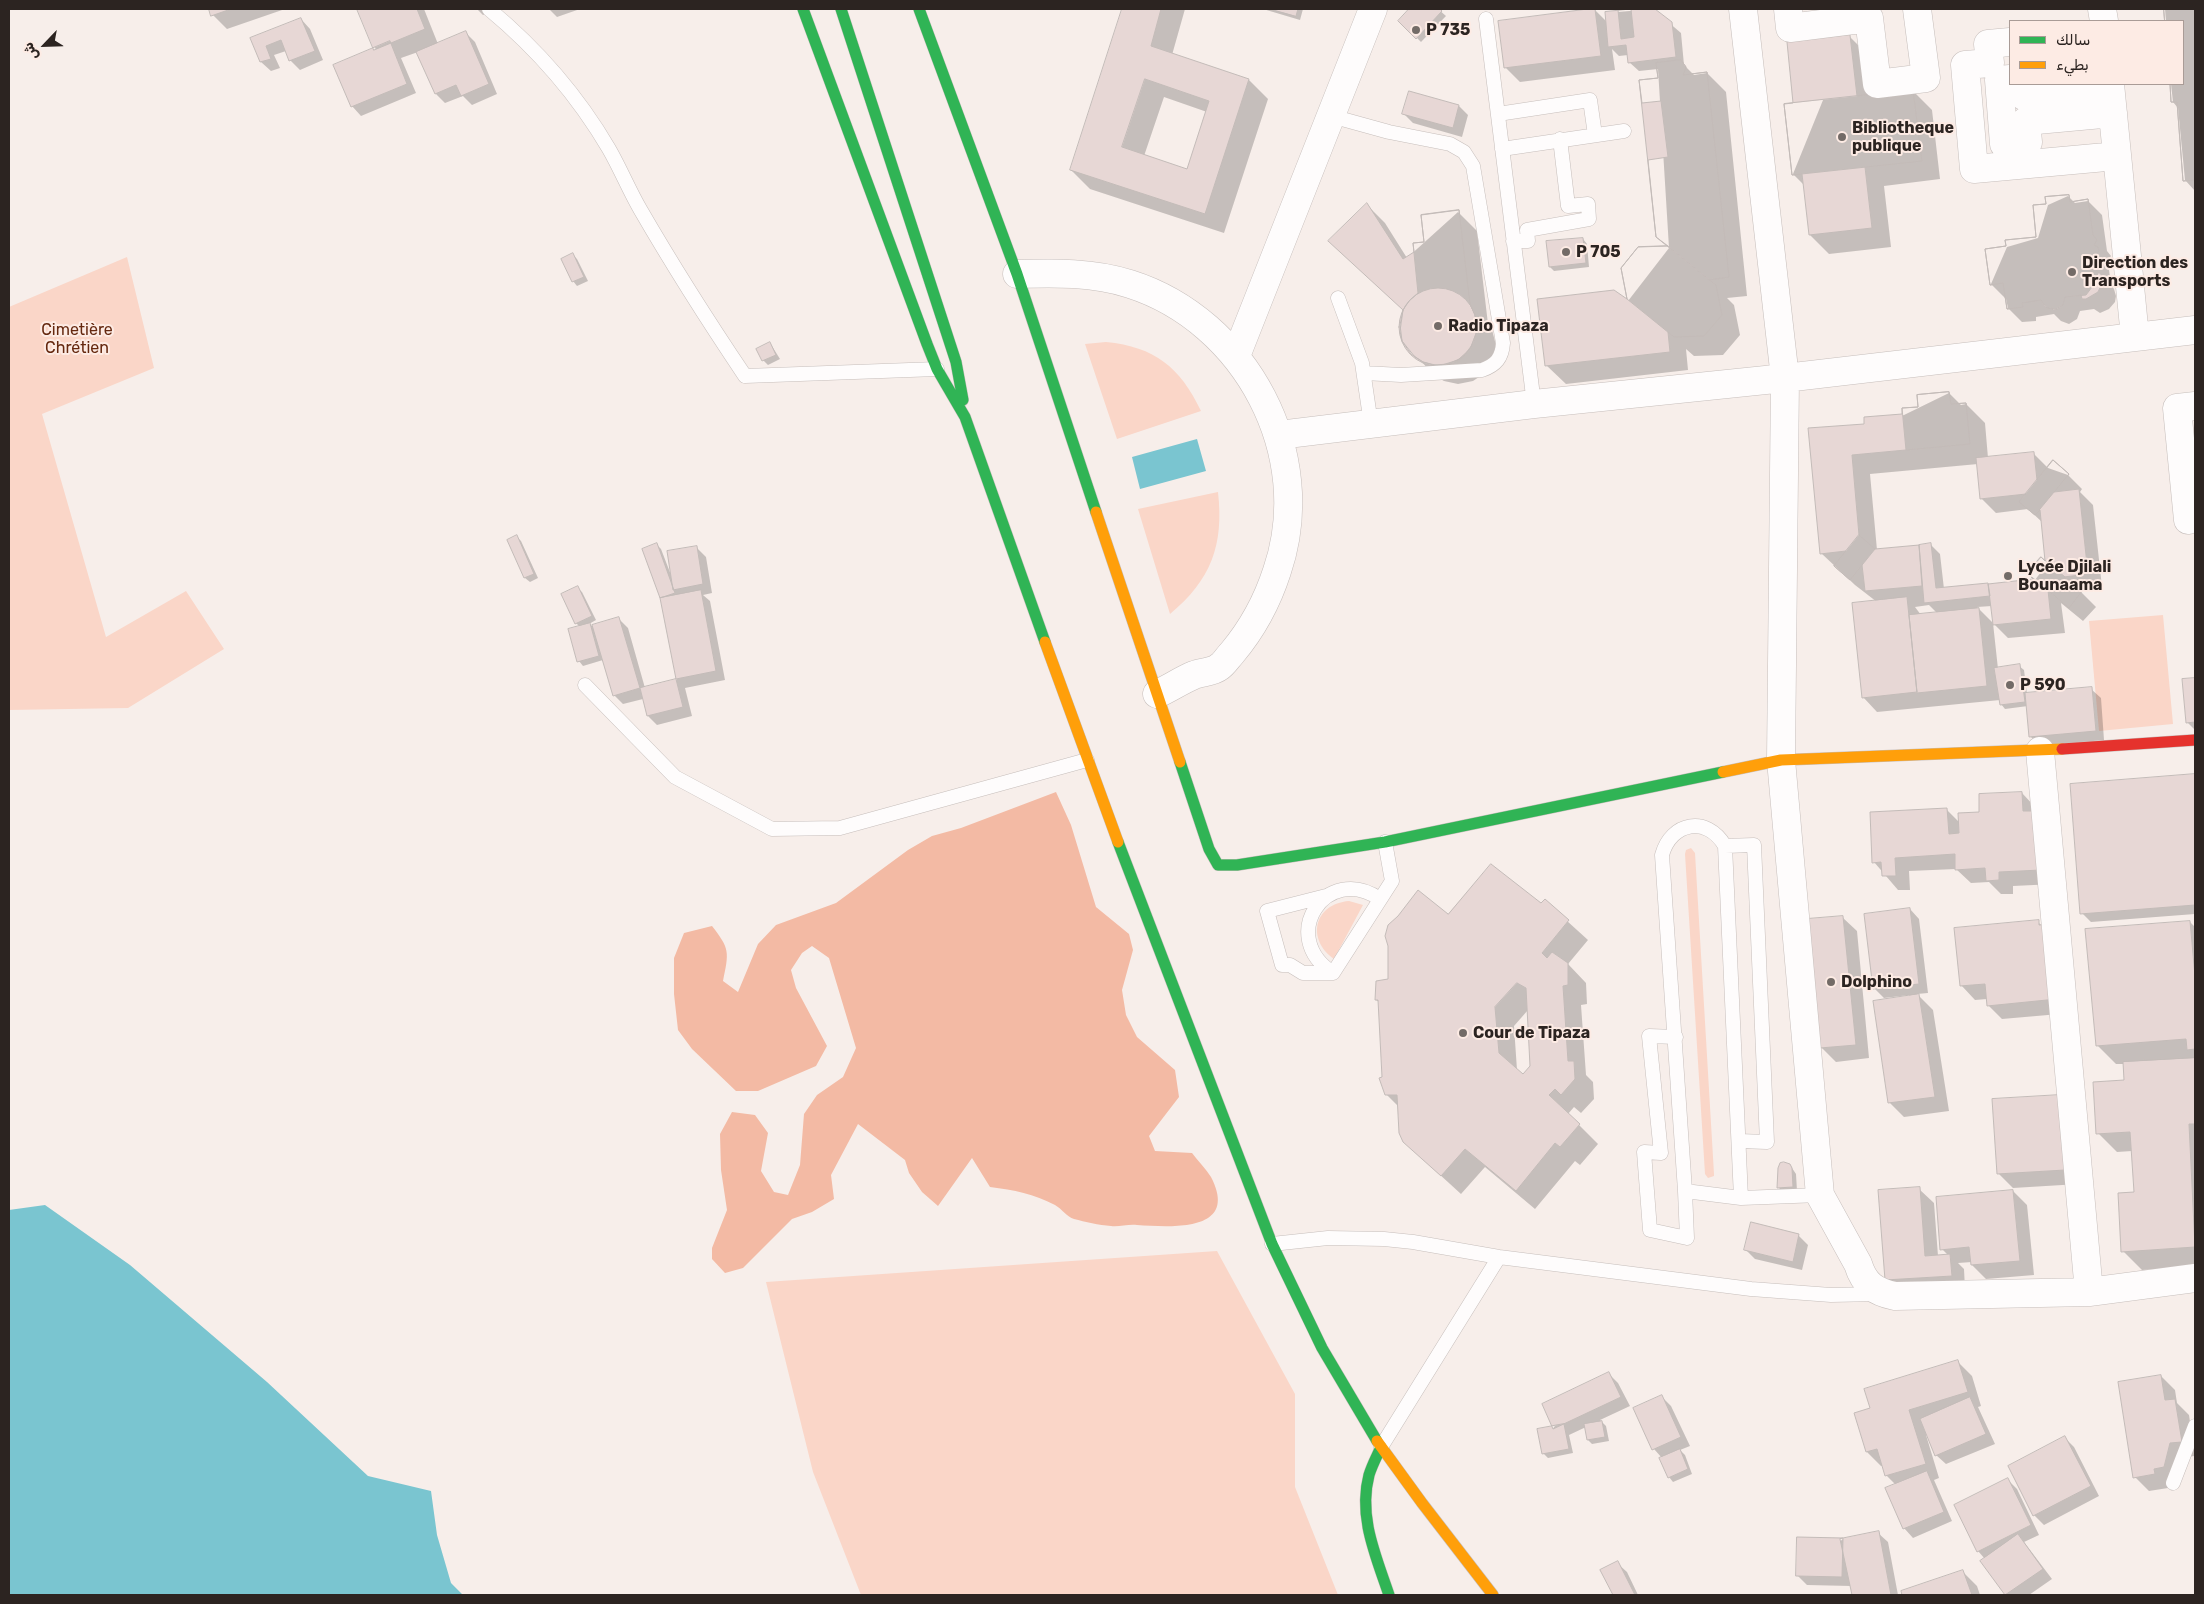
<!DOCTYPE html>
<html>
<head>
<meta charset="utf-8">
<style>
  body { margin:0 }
  #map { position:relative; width:2204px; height:1604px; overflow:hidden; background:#f7eeea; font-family:Rubik,"Noto Sans Arabic",sans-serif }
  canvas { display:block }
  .frame { position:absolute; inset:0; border:10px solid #2c2421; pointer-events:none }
  .legend { position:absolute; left:2009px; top:20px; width:175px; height:65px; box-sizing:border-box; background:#fdebe4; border:1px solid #a99b96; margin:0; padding:6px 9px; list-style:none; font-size:15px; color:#2c2421 }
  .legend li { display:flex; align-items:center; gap:10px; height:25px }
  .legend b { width:25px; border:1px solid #a99b96 }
  .north { position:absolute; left:20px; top:20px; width:50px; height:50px; -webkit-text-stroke:4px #fdebe4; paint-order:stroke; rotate:246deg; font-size:14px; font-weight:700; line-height:20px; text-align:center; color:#2c2421 }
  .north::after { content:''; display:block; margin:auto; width:18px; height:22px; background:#2c2421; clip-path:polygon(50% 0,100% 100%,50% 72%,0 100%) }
</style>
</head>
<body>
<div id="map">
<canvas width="2204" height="1604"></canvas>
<div class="frame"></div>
<ul class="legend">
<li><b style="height:6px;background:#30b455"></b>سالك</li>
<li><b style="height:6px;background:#ff9f0a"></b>بطيء</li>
</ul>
<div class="north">ش</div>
</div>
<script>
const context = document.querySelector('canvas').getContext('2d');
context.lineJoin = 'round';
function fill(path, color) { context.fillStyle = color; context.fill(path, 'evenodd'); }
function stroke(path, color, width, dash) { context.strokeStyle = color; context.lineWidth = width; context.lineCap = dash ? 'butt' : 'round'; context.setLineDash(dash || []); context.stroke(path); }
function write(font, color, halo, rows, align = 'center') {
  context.font = font + ' Rubik,sans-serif'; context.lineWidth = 4; context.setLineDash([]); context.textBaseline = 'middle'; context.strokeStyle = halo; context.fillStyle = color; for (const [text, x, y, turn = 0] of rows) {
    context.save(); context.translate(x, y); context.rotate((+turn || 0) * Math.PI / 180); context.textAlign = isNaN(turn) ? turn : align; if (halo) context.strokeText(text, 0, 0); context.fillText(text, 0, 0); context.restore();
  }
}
fill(new Path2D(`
  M127 257 154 368 42 414 106 637 186 591 224 649 128 708 9 710V307Z
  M1106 342C1155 347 1180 367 1201 411L1117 439 1085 344Z
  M1218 492C1224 545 1211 580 1170 614L1138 509Z
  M2163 615 2173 724 2099 731 2089 621Z
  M1691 848 1695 853 1714 1174V1176L1708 1178 1705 1174 1685 854 1686 850Z
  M1349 901 1363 905 1334 959C1306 939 1314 904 1349 901Z
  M1217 1251 1295 1394V1487L1338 1595H861L813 1472 766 1282Z`), '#fad6c8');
fill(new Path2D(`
  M1056 792 1071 825 1096 907 1129 934 1133 950 1122 990 1126 1015 1137 1037 1175 1070 1179 1097 1149 1136 1155 1151 1192 1153C1198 1161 1206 1169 1211 1177 1240 1233 1170 1227 1137 1225 1128 1224 1119 1227 1111 1226 1099 1225 1085 1222 1074 1219 1067 1217 1062 1209 1055 1205 1034 1194 1014 1190 990 1187L972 1158 938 1206 922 1192 909 1173 905 1160 858 1124 831 1175 834 1199 812 1212 792 1219 743 1268 725 1273 712 1259V1248L727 1210 721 1170 720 1134 732 1112 755 1115 768 1133 761 1171 774 1192 788 1195 800 1165 804 1114 817 1095 843 1077 856 1048 829 958 812 946 802 953 791 970 796 988 827 1046 816 1066 758 1091H736L692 1049 678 1030 674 994V958L684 933 712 926C730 949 729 952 723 981L738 992 758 944 776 925 836 903 908 850 932 836 961 828Z`), '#f3baa4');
fill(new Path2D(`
  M1197 439 1206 471 1140 489 1132 457Z
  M45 1205 130 1265 267 1382 368 1476 431 1491 437 1535 451 1583 463 1595H9V1210Z`), '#7ac5d0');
fill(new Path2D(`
  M210 9H285L227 29 213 15Z
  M359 9H424L438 44 465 32 475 42 497 94 472 105 463 96 445 103 436 94 418 52 401 58 416 93 361 116 352 106 376 50Z
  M477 9H498L483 15Z
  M549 9H580L557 17Z
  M1124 9H1185L1172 55 1249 80 1268 99 1224 233 1090 189 1071 170ZM1164 97 1207 112 1188 170 1144 156Z
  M1263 9H1303L1300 20Z
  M1411 9H1438L1446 16 1421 42 1400 21Z
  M1594 9 1607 22 1606 13 1653 9 1681 33 1684 65 1694 75 1707 73 1726 92 1747 296 1727 298 1734 305 1740 335 1723 355 1694 356 1686 349 1688 370 1566 384 1546 365 1628 301 1669 248 1658 69 1639 71 1629 62 1628 55 1619 56 1612 49 1615 70 1520 82 1506 68Z
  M2165 9H2195V191L2185 180 2178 108 2173 102 2171 84H2183V21H2166Z
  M301 19 310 29 323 60 300 70 290 60 286 51 274 55 280 68 271 71 261 62 252 39Z
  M1849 36 1868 55 1913 91 1932 110 1940 179 1884 186 1891 247 1829 254 1810 235 1804 185 1793 174Z
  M1459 106 1468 115 1462 137 1413 123 1404 114Z
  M2068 196 2075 203 2088 201 2102 215 2107 251 2111 256 2108 260 2112 266 2109 270 2111 285 2114 289 2116 296 2115 302 2109 309 2100 313 2094 309 2080 311 2077 319 2069 324 2061 321 2054 314 2036 317V321L2022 322 2008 308 2006 299 1991 284 2007 247 2038 238 2048 205Z
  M1367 205 1385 223 1407 258 1458 212 1477 231 1488 324 1492 330 1496 345 1493 360 1485 373 1473 381 1458 384 1444 381 1435 376 1416 356 1405 311Z
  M1583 239 1587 244 1589 267 1554 271 1550 267Z
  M573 255 577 259 588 281 577 286 573 281Z
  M770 343 780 359 768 365 763 360Z
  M1949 393 1961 405 1966 404 1985 423 1988 458 2033 453 2048 468 2068 475 2082 489 2080 492 2093 505 2102 587 2079 590 2096 607 2083 621 2061 603 2065 633 2008 638 1994 624 1992 606 1977 607 1993 623 1998 669 2019 666 2024 670 2027 694 2091 689 2101 698 2104 740 2040 746 2030 736 2028 706 2005 709 2001 704 2000 700 1877 712 1863 697 1877 602 1855 585 1821 553 1809 429 1866 425 1904 415ZM1978 464 1981 498 1996 513 2028 509 2042 522 2047 564 2035 580 1944 589 1940 554 1930 544 1877 550 1870 474ZM1929 605 1937 613 1921 615 1915 607Z
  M2193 437H2195V459Z
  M517 537 521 541 538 578 530 582 525 578 509 540Z
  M657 545 661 549 671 575 696 547 706 557 712 593 703 595 710 601 725 680 685 688 692 716 657 725 648 716 643 699 623 704 614 695 603 660 583 666 579 661 580 627 576 623 577 588 582 592 596 620 589 624 592 626 618 618 628 628 645 688 677 680 661 598 644 550Z
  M2195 680V730L2187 722 2183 681Z
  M2195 775V914L2091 922 2082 913 2072 785Z
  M2022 793 2036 808 2055 884 2013 886V894H2001L1989 882 1971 883 1956 869 1909 871 1910 890H1898L1874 862 1947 810 1960 823Z
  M1545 901 1588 940 1568 964 1586 983 1587 1004 1581 1005 1586 1075 1593 1082 1594 1099 1581 1113 1574 1107 1568 1114 1598 1144 1580 1165 1575 1161 1535 1209 1485 1167 1461 1194 1404 1142 1399 1107 1386 1094 1383 1078 1379 1002 1376 1000 1389 980 1448 915 1541 905ZM1528 1010 1532 1067 1523 1075 1517 1070 1514 1026Z
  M1910 909 1919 919 1928 993 1917 994 1933 1010 1949 1111 1904 1117 1890 1103 1909 995 1884 998 1874 988Z
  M1842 917 1857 931 1869 1058 1836 1062 1821 1047Z
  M2038 922 2042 926 2071 1013 2002 1019 1988 1005 1987 999 1975 1000 1961 985Z
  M2190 922 2195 927V1267L2142 1270 2123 1251 2135 1193 2132 1151 2117 1152 2098 1133 2125 1082 2124 1064H2116L2097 1045Z
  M1994 1100 2079 1184 2013 1188 1999 1174Z
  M1790 1165 1796 1174 1797 1191 1783 1192 1779 1188Z
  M1919 1189 1934 1203 1938 1256 1948 1255 1942 1249 2013 1191 2027 1205 2034 1275 1986 1279 1972 1265V1262L1958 1263 1964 1269 1965 1289 1900 1294 1886 1280Z
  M1798 1235 1808 1245 1802 1270 1755 1259 1746 1250Z
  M1958 1362 1972 1376 1981 1406 1978 1407 1995 1444 1946 1464 1936 1455 1928 1435H1926L1939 1478 1934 1480 1952 1521 1913 1538 1904 1528 1896 1485 1886 1475 1883 1466H1881L1867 1452 1871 1409Z
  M1609 1374 1618 1383 1630 1406 1600 1420 1606 1426 1609 1441 1592 1444 1588 1440 1586 1427 1569 1435 1573 1453 1548 1458 1543 1453 1554 1427Z
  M2161 1376 2175 1390 2177 1403 2189 1415 2195 1456 2184 1457 2167 1483 2168 1488 2149 1491 2135 1477Z
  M1662 1397 1671 1406 1690 1446 1680 1450 1685 1455 1692 1474 1673 1482 1669 1477 1662 1458 1654 1449Z
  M2065 1438 2074 1447 2099 1496 2044 1525 2034 1515Z
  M2008 1480 2017 1489 2039 1535 2024 1542 2052 1579 2029 1595H2006L1982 1562 1985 1559 1978 1551Z
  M1878 1533 1888 1542 1898 1595H1853L1851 1586 1807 1585 1798 1576 1843 1539Z
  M1617 1563 1627 1572 1638 1595H1614L1602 1570Z
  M1963 1572 1977 1586 1980 1595H1904L1903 1592Z`), '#0003');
const building = new Path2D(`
  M209 9H231L211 16Z
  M357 9H417L425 29 374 50Z
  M1122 9H1161L1151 46 1249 79 1205 214 1070 170ZM1145 79 1209 101 1187 169 1122 147Z
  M1270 9H1298L1296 16Z
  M1409 9H1440L1442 11 1416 39 1398 21Z
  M1588 9H1595L1601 56 1504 68 1498 21Z
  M1631 9 1634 37 1621 39 1618 10Z
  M1631 9H1655L1672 22 1676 57 1628 63 1626 45 1608 47 1605 12Z
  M2164 9H2195V180L2183 181 2177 102H2171L2170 84H2183V21H2165Z
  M2164 9H2195V180L2183 181 2177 102H2171L2170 84H2183V21H2165Z
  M301 18 315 51 289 61 281 40 266 46 271 59 260 62 250 38Z
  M466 31 489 84 461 96 456 85 435 94 416 52Z
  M1850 35 1857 96 1913 90 1922 161 1865 167 1872 228 1809 235 1802 174 1792 175 1784 104 1793 103 1787 42Z
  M390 41 407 84 351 107 333 65Z
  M1681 60 1686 67 1683 75 1707 72 1729 277 1709 280 1656 237 1648 160 1668 157 1661 101 1642 103 1639 80 1658 78 1656 63Z
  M1681 60 1686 67 1683 75 1707 72 1729 277 1709 280 1716 285 1722 315 1704 336 1674 337 1668 332 1670 352 1545 366 1537 299 1614 290 1627 299 1621 268 1638 247 1668 246 1656 237 1639 80 1658 78 1656 63Z
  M1913 90 1922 161 1792 175 1784 104Z
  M1409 91 1459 105 1453 128 1402 114Z
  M2069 195 2070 202 2088 199 2093 235 2097 240 2094 245 2098 247 2099 251 2095 256 2098 279 2086 295 2065 297 2063 305 2058 309 2047 308 2041 300 2022 303 2023 307 2007 309 2003 283 1990 285 1985 249 2006 246 2005 240 2036 237 2033 205 2046 204 2045 197Z
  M2069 195 2070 202 2088 199 2093 235 2097 240 2094 245 2098 247 2099 251 2095 256 2097 273H2100L2102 276V283L2098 292 2086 299H2082L2081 295 2065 297 2063 305 2054 310 2045 307 2041 300 2022 303 2023 307 2007 309 2003 283 1990 285 1985 249 2006 246 2005 240 2036 237 2033 205 2046 204 2045 197Z
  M1367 203 1403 259 1414 252 1413 243 1424 242 1421 215 1459 210 1470 304 1475 315 1477 331 1470 349 1458 360 1439 366 1423 362 1415 357 1402 341 1400 325 1403 310 1328 241Z
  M1459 210 1470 304 1475 315 1477 331 1472 345 1463 357 1449 364 1433 365 1423 362 1411 354 1402 341 1400 331 1403 310 1409 301 1418 293 1413 243 1424 242 1421 215Z
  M1583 238 1586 263 1549 267 1546 241Z
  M1668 246 1716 285 1722 315 1704 336 1674 337 1627 299 1621 268 1638 247Z
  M573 253 584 277 572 282 561 259Z
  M1399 327a39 39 0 1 1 78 0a39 39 0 1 1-78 0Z
  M770 342 776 355 762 361 756 349Z
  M1949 392 1951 404 1966 403 1970 444 1906 450 1902 408 1918 407 1917 395Z
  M1949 392 1951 404 1966 403 1970 444 1852 455 1859 535 1875 549 1919 545 1922 586 1865 591 1862 565 1850 580 1834 566 1846 551 1820 554 1808 428 1864 424V417L1902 414V408L1918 407 1917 395Z
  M2034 452 2037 480 2053 460 2069 474 2054 492 2079 489 2088 574 2064 577 2082 591 2069 608 2048 590 2051 619 1993 625 1988 584 2033 579 2027 573 2041 557 2045 561 2040 510 2035 515 2019 502 2026 494 1980 499 1976 458Z
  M2053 460 2069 474 2035 515 2019 502Z
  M517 535 534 574 524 578 507 540Z
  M1859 535 1875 549 1850 580 1834 566Z
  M657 543 675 593 660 598 642 549Z
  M1931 543 1936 588 1988 583 1990 596 1924 603 1919 545Z
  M697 546 703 584 673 590 667 551Z
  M2041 557 2082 591 2069 608 2027 573Z
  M578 586 592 616 575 624 561 594Z
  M701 590 716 671 676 679 660 598Z
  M1907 597 1917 692 1862 698 1852 603Z
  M1979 608 1987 686 1917 693 1909 615Z
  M619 617 640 688 613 696 592 625Z
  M590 623 599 656 577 662 568 629Z
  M2020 664 2025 702 2000 705 1994 668Z
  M2195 678V722L2186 723 2182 679Z
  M676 679 683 707 647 716 640 688Z
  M2092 687 2096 731 2029 737 2025 693Z
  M2195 774V905L2080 914 2070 784Z
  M2022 792 2023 811H2034L2041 870 1999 872V880L1986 881 1985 868 1955 870V854L1895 858 1896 876H1882L1881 862 1872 863 1870 812 1947 808 1949 834 1959 833 1958 813 1979 812V794Z
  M1491 864 1541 903 1545 899 1569 920 1542 953 1547 958 1552 952 1568 963V985L1563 986 1568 1061H1574L1575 1079 1561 1095 1555 1089 1549 1095 1580 1124 1560 1147 1555 1143 1516 1191 1465 1149 1441 1176 1403 1142 1399 1133 1397 1095H1385L1379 1078 1382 1077 1378 1000H1375L1376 981 1388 979V946L1385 936 1388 925 1398 916 1418 890 1448 914ZM1517 983 1526 988 1530 1066 1523 1074 1499 1053 1495 1007Z
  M1910 908 1919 984 1873 989 1864 914Z
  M1843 916 1856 1045 1820 1048 1807 919Z
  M2039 920V925L2051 924 2057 999 1987 1006 1985 984 1960 986 1954 928Z
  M2190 921 2195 976V1049L2187 1050 2186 1039 2096 1046 2085 929Z
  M1919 994 1935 1097 1888 1103 1873 1001Z
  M2195 1058V1124H2189L2195 1247 2121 1252 2118 1193 2134 1192 2130 1132 2096 1134 2093 1082 2124 1080 2123 1062Z
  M2060 1095 2065 1170 1997 1174 1992 1099Z
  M1784 1162 1790 1164 1792 1168 1793 1187 1777 1188 1778 1168 1780 1163Z
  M1920 1187 1925 1256 1950 1254 1952 1276 1885 1280 1878 1190Z
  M2013 1190 2020 1261 1971 1265 1969 1247 1940 1250 1936 1197Z
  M1751 1222 1799 1234 1793 1262 1744 1250Z
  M1958 1360 1968 1392 1909 1410 1926 1464 1885 1476 1877 1449 1866 1452 1854 1413 1870 1408 1864 1389Z
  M1609 1372 1621 1397 1553 1429 1542 1404Z
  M2161 1375 2165 1400 2175 1399 2182 1442 2170 1443 2164 1467 2154 1469 2155 1474 2133 1478 2118 1382Z
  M1662 1395 1681 1437 1652 1450 1633 1408Z
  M1970 1397 1986 1434 1935 1456 1920 1419Z
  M1602 1421 1605 1437 1587 1440 1584 1424Z
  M1564 1424 1569 1449 1542 1454 1537 1429Z
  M2065 1436 2091 1486 2033 1516 2008 1466Z
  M1680 1449 1688 1469 1668 1478 1659 1458Z
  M1927 1471 1944 1512 1903 1529 1885 1488Z
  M2008 1478 2031 1525 1977 1552 1954 1505Z
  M1879 1531 1891 1595H1852L1840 1539Z
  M2018 1534 2043 1569 2005 1595 1980 1561Z
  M1797 1537 1843 1538 1842 1577 1796 1576Z
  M1618 1561 1635 1595H1613L1600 1570Z
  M1963 1570 1972 1595H1902L1901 1591Z`);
fill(building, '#e7d7d5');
stroke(building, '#c3bbb8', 1);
const lane = new Path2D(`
  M489 9C536 48 578 96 609 149 620 168 629 190 640 209 673 266 708 321 745 376L937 369
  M1486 19 1534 404
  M1498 114 1590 100 1595 135
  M1331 116 1389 132 1450 144 1464 152 1473 166 1503 343C1502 358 1496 365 1482 370L1401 375 1364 373
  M1502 149 1624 131
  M1513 241H1528L1527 230 1589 219 1588 204 1568 206 1560 139
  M1338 298 1362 363 1371 424
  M585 685 675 777 772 829 840 828 1087 760
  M1725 846 1754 845 1767 1142 1739 1141
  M1326 896 1267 911 1282 965H1290L1303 973H1333
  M1333 973C1277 937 1326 862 1380 899
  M1333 973 1392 881 1385 842
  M1676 1037 1649 1036 1661 1153 1644 1152 1650 1230 1687 1238 1685 1191
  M1741 1198 1685 1191 1662 855C1671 822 1707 815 1725 846L1741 1198 1820 1195
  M1272 1244 1328 1238 1384 1239 1413 1242 1499 1257 1751 1289 1831 1295 1878 1294
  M1381 1447 1499 1257
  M2173 1483 2195 1426`);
const street = new Path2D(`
  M1743 9 1785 378 1781 760 1820 1195 1858 1264C1864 1284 1875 1292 1895 1296L2089 1292 2195 1278
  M1788 9 1790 28 1869 18 1877 84 1926 78 1917 9
  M2102 9 2104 21
  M2010 42 1988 44 1990 63 1965 65 1974 169 2117 156
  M2010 79 1999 80 2004 144 2028 142 2026 121 2113 113
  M2023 84 2025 97 2110 89
  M2110 84 2135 337
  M1017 274C1055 273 1093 272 1130 284 1246 321 1317 454 1277 571 1267 602 1253 628 1232 653 1228 657 1224 664 1219 667 1213 672 1202 672 1194 675 1182 680 1170 688 1157 694
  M1236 356 1373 9
  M1279 435 1534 404 1785 378 2195 330
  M2188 520 2177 408 2195 406
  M2040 751 2089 1292`);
const fast = new Path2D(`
  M803 9 927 344 937 369 965 417 1045 642
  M841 9 956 362 963 400
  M919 9 1017 274 1096 512
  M1180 762 1209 849 1218 865H1237L1385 842 1723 772
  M1118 842 1272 1244 1322 1348 1377 1441
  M1381 1447C1377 1456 1372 1465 1369 1475 1358 1517 1376 1556 1389 1595`);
const slow = new Path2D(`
  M1096 512 1180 762
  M1045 642 1118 842
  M1723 772 1781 760 2062 749
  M1377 1441 1422 1503 1493 1595`);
const jam = new Path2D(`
  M2062 749 2195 740`);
stroke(lane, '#c6bebb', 15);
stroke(street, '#c6bebb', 29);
stroke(fast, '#c6bebb', 12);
stroke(slow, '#c6bebb', 12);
stroke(jam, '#c6bebb', 12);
stroke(lane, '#fefcfc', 14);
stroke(street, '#fefcfc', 28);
stroke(fast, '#30b455', 11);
stroke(slow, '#ff9f0a', 11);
stroke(jam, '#e5322d', 11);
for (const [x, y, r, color] of [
  [1416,30,5,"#736b67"],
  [1842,137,5,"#736b67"],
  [1566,252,5,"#736b67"],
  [2072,272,5,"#736b67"],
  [1438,326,5,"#736b67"],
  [2008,576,5,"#736b67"],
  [2010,685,5,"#736b67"],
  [1831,982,5,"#736b67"],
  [1463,1033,5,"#736b67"]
]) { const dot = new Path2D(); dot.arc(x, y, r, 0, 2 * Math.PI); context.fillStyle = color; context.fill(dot); stroke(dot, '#fdebe4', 2); }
write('bold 16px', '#2c2421', '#fdebe4', [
  ["P 735",1426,30],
  ["Bibliotheque",1852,128],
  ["publique",1852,146],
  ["P 705",1576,252],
  ["Direction des",2082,263],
  ["Transports",2082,281],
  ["Radio Tipaza",1448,326],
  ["Lycée Djilali",2018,567],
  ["Bounaama",2018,585],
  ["P 590",2020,685],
  ["Dolphino",1841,982],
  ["Cour de Tipaza",1473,1033]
], 'left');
write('16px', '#65280f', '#fdebe4', [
  ["Cimetière",77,330],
  ["Chrétien",77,348]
]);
</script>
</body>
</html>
